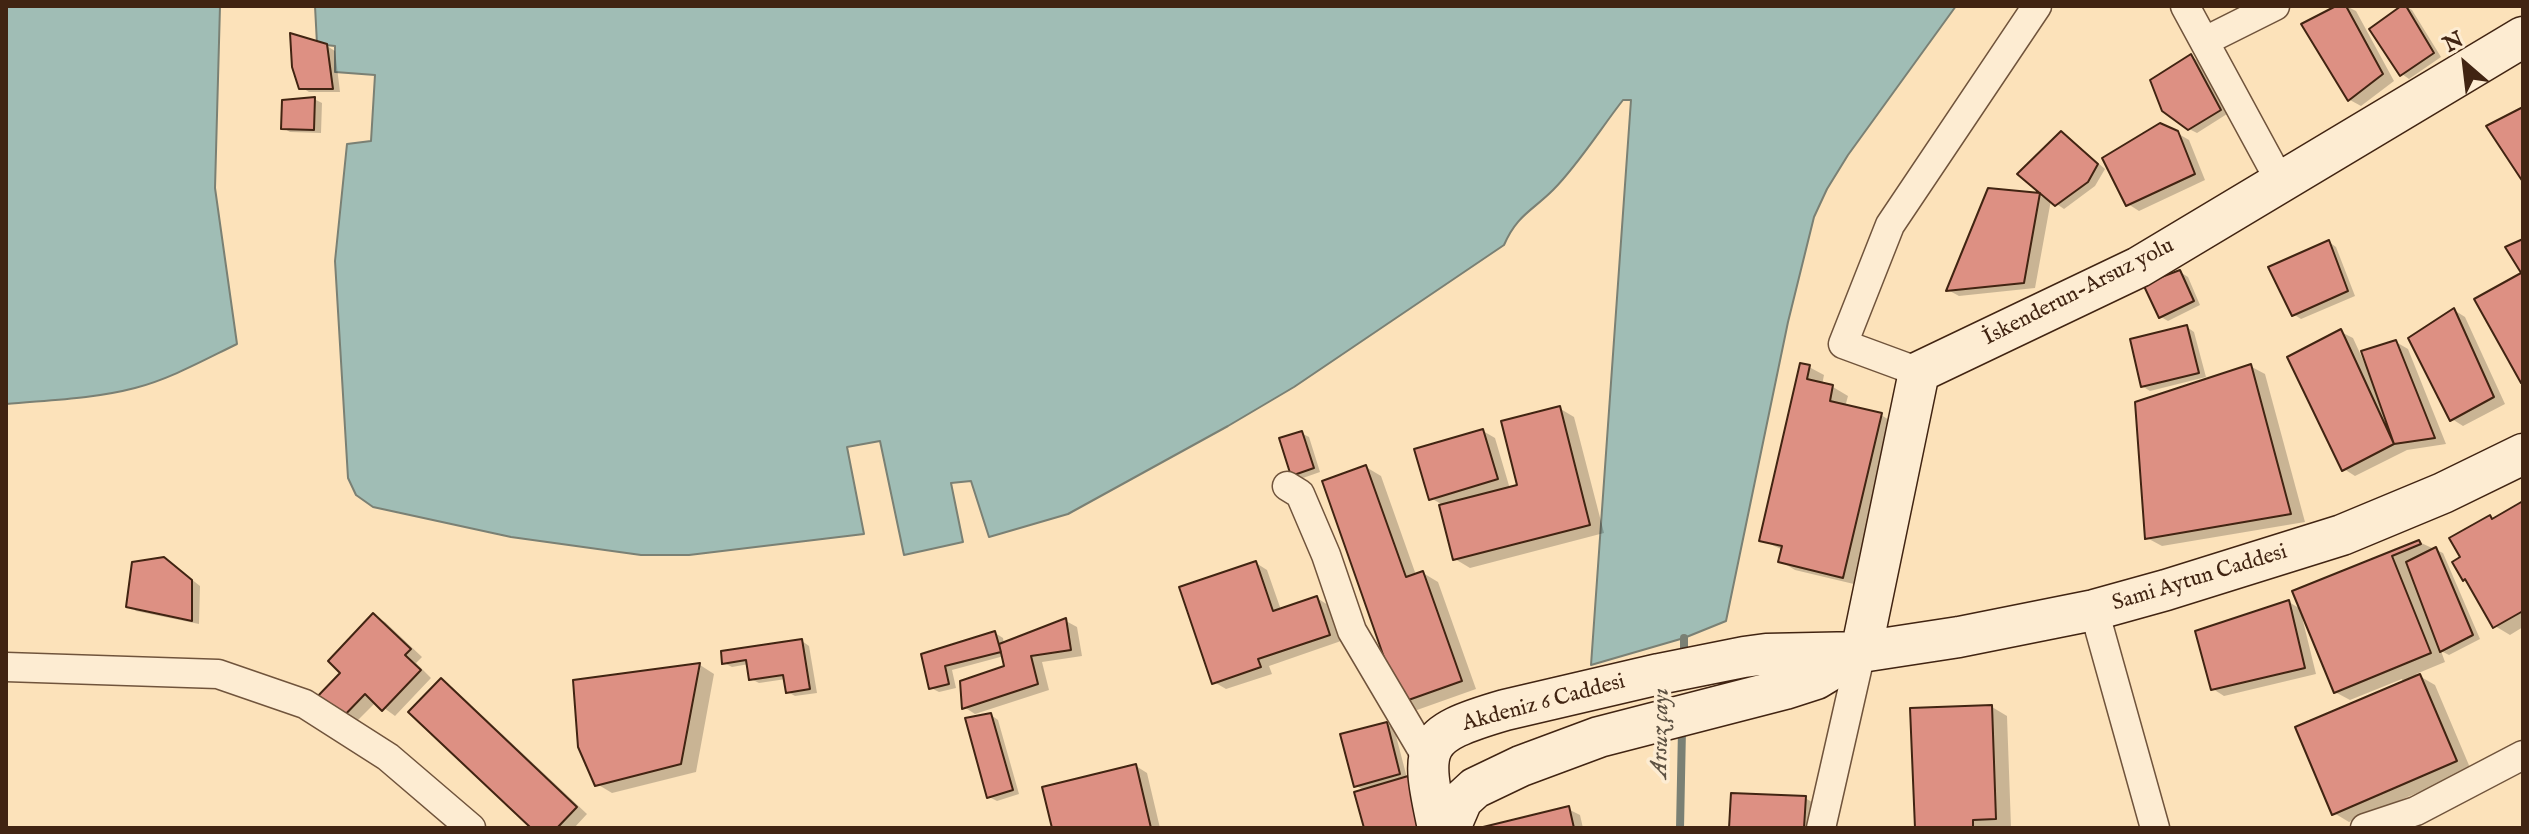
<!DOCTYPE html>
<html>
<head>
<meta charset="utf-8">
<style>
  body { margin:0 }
  #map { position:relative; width:2529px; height:834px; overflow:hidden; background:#fce2ba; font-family:"IM FELL English",serif }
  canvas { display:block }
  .frame { position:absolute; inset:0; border:8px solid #412412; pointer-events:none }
  .north { position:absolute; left:2425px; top:24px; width:80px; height:80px; -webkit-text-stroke:6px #fdecd2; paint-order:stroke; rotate:332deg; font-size:22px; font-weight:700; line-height:32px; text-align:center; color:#412412 }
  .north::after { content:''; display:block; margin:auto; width:28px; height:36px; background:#412412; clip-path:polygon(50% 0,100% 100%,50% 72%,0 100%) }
</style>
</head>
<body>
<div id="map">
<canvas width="2529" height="834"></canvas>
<div class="frame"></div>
<div class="north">N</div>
</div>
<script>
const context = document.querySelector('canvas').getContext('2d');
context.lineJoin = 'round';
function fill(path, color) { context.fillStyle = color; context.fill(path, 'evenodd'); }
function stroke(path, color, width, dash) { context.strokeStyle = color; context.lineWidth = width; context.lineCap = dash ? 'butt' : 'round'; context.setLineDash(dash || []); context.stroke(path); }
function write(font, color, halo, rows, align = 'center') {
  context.font = font + ' "IM FELL English",serif'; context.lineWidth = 7; context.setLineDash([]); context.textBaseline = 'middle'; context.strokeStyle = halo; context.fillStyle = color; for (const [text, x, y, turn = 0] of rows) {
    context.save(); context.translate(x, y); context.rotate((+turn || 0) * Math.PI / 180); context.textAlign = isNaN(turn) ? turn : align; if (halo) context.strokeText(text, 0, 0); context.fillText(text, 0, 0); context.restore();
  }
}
const water = new Path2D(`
  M6 6H220L215 188 237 344C204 360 170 379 135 388 93 399 49 400 6 404Z
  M315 6H1956L1848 155 1827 189 1814 217 1788 322 1726 621 1684 638 1591 665 1631 100H1623C1601 128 1578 165 1553 190 1532 211 1517 215 1504 245L1294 387 1228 426 1068 514 989 537 971 481 951 483 963 542 904 555 880 441 847 447 864 534 689 555H641L511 537 373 507 356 495 348 478 335 261 347 144 371 141 375 75 335 72V46L317 44Z`);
fill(water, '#a0bdb5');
stroke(water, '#7a8074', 2);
fill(new Path2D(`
  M2341 6H2346L2356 11 2394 81 2361 106 2350 100Z
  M2405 6 2412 10 2441 57 2409 79 2402 74Z
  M327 46 335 51 340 92H309L301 87Z
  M2191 56 2198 61 2227 114 2197 133 2189 129Z
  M314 99 322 103 321 133 290 132 283 128Z
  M2177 133 2189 140 2205 180 2139 211 2128 204Z
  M2069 138 2105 169 2095 186 2064 209 2051 200 2035 288 1959 296 1948 290 2039 195 2048 200Z
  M2329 242 2336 247 2355 296 2301 319 2293 314Z
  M2180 272 2188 277 2200 305 2168 321 2161 317Z
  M2454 310 2465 317 2505 404 2463 426 2452 419Z
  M2187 327 2194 332 2206 377 2150 391 2142 386Z
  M2341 332 2353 338 2365 364 2396 342 2408 349 2446 444 2407 450 2355 476 2344 469Z
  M2250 366 2265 374 2305 522 2162 546 2147 538Z
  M1809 367 1824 375 1822 385 1833 387 1848 396 1845 407 1881 415 1896 424 1858 585 1795 570 1780 561 1783 550 1761 540Z
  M1559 408 1574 417 1604 533 1470 568 1455 559 1441 504 1431 498 1483 431 1495 438 1510 489 1519 486Z
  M1301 433 1309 437 1320 472 1300 479 1292 474Z
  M1366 467 1381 476 1416 575 1423 573 1438 582 1476 689 1417 710 1402 702Z
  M2523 503V627L2510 635 2495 626 2469 582 2464 579 2463 558 2490 517 2494 520Z
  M2419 542 2443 553 2480 639 2449 655 2441 651 2445 662 2416 674 2435 685 2471 770 2349 822 2334 813 2403 683 2402 679 2350 700 2335 692 2305 616 2302 617 2316 674 2224 696 2213 689 2289 602 2302 610 2295 592Z
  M1256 563 1267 570 1281 610 1317 598 1328 605 1341 641 1269 666 1272 674 1226 689 1214 682Z
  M172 564 200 586 199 624 136 611 129 606Z
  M374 616 385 622 422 657 416 663 431 678 395 716 376 702 353 725 342 718 343 673Z
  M1066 621 1077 627 1082 656 1042 662 1049 690 975 714 964 707 1007 667 1004 656 952 670 956 688 939 692 931 688 924 655 995 633 1003 638 1004 644Z
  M802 641 809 646 817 693 795 696 788 692 786 679 759 683 751 679 749 664 732 667 724 663Z
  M700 665 714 674 696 772 612 793 597 784 576 682Z
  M441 681 452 687 587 814 574 828H534Z
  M1992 707 2007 716 2011 827 1917 828Z
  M991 715 998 720 1019 794 997 801 989 797Z
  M1386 724 1394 728 1407 778 1420 785 1366 828 1365 791 1355 785Z
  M1136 766 1147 773 1160 828H1054Z
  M1805 798 1817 805 1816 828H1731Z
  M1568 809 1580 815 1583 828H1488Z`), '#0003');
stroke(new Path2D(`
  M1684 659V638
  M1680 828 1682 729`), '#7a8074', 8);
const building = new Path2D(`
  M2336 6H2346L2383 74 2348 101 2301 24Z
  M2401 6H2406L2434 53 2400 76 2369 29Z
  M290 33 327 44 333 89H299L292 67Z
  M2191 54 2221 110 2188 130 2162 111 2150 80Z
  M315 97 314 130 281 129 282 100Z
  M2523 107V182L2486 126Z
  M2160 123 2178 131 2195 174 2126 206 2102 158Z
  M2061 131 2098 164 2088 182 2055 206 2017 174Z
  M1988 188 2040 193 2024 283 1946 291Z
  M2523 239V276L2505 247Z
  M2329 240 2348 291 2292 316 2268 267Z
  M2180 270 2194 301 2159 318 2143 284Z
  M2521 273 2523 276V382L2521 383 2474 299Z
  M2454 308 2494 397 2450 421 2408 338Z
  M2187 325 2199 373 2141 387 2130 339Z
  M2341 329 2394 444 2342 471 2287 357Z
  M2396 340 2435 438 2394 444 2361 351Z
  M1800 363 1810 365 1807 379 1833 385 1830 401 1882 413 1843 578 1778 562 1782 546 1759 541Z
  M2251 364 2291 514 2145 539 2135 402Z
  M1560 406 1590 525 1453 560 1439 505 1517 485 1501 421Z
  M1483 429 1498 479 1429 500 1414 449Z
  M1302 431 1314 468 1291 476 1279 438Z
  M1366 465 1406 577 1423 571 1462 681 1400 703 1322 481Z
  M2523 501V611L2493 628 2465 579 2463 581 2452 562 2460 557 2449 538 2490 515 2492 519Z
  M2419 540 2421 544 2392 556 2431 653 2334 693 2292 591Z
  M2436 547 2473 635 2440 652 2406 562Z
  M164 557 192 580V621L126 607 132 562Z
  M1256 561 1273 611 1317 596 1330 635 1258 659 1261 667 1212 684 1179 587Z
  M2289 600 2305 668 2211 690 2195 631Z
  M373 613 411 649 405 655 421 670 382 711 365 694 340 720 316 698 340 673 328 661Z
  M1066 618 1071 650 1031 656 1038 684 962 709 960 681 1004 666 999 644Z
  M995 631 1001 652 945 666 949 684 929 689 921 654Z
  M802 639 810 689 786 693 783 675 749 680 746 660 722 664 721 651Z
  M700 663 681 764 595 786 578 747 573 680Z
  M2420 674 2457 761 2332 815 2295 727Z
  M441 678 577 807 557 828H531L408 712Z
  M1992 705 1996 819 1973 820V828H1915L1910 708Z
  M991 713 1013 790 987 798 965 718Z
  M1387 722 1400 774 1354 787 1340 734Z
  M1136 764 1151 828H1052L1042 787Z
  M1408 776 1424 828H1364L1354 792Z
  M1731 793 1806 796 1804 828H1729Z
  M1569 806 1574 828H1483V827Z`);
fill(building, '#dd9083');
stroke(building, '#412412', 2);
const street = new Path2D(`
  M2185 6 2281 183
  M2205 41 2275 6
  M1919 372 1843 344 1890 225 2037 6
  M1287 486 1300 494 1326 555 1352 631 1427 758
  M2094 610 2155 828
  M6 667 218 674 305 704 388 757 471 828
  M1821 828 1861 652
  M2365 828 2416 811 2523 755`);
const secondary = new Path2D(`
  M1861 652 1919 372 2139 267 2523 37
  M1438 828C1420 745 1419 735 1505 710L1659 674 1744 657 1766 654 1861 652 1959 637 2094 610 2166 590 2342 535 2443 493 2523 454
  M1450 828 1462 800 1475 788 1521 766 1599 737 1785 689 1816 679 1854 656`);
stroke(street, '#70543c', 31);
stroke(secondary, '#412412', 43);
stroke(street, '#fdecd2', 28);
stroke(secondary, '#fdecd2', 40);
write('22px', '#412412', '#fdecd2', [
  ["İskenderun-Arsuz yolu",2079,293,-27],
  ["Sami Aytun Caddesi",2200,579,-17],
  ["Akdeniz 6 Caddesi",1544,704,-15]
]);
write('italic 24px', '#5e5243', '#fdecd2', [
  ["Arsuz çayı",1662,733,-89]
]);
</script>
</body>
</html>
